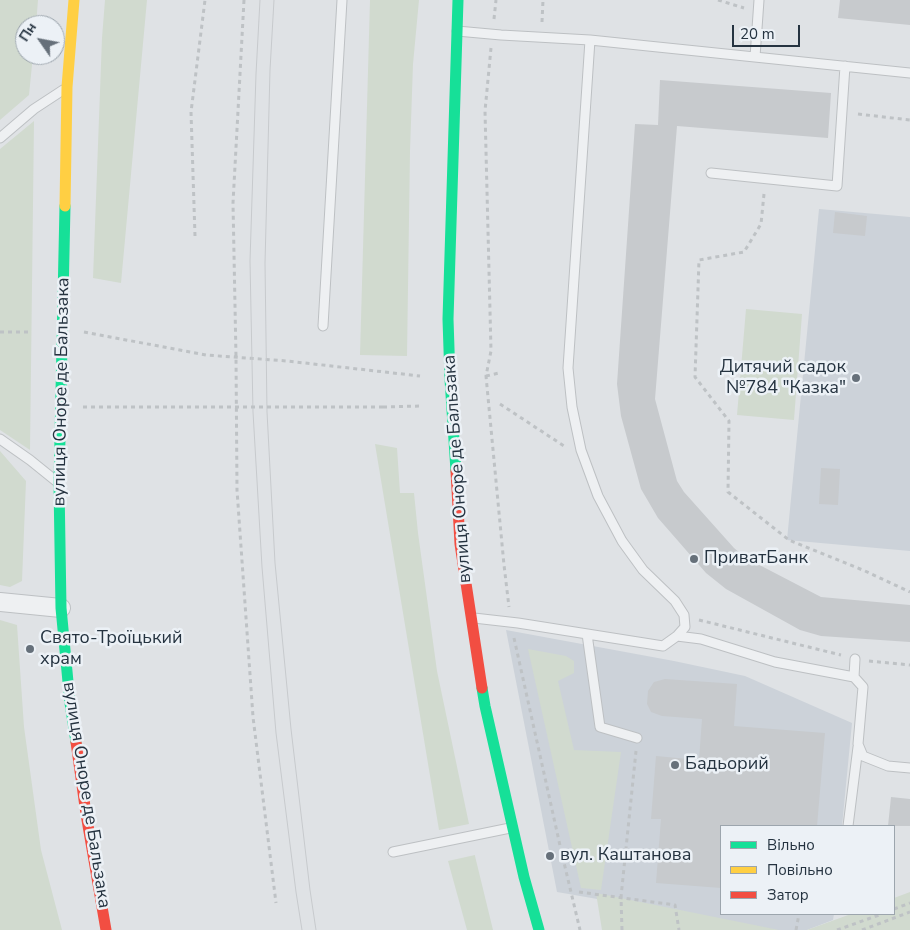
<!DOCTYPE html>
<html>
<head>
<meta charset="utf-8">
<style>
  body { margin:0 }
  #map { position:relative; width:910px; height:930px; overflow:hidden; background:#dfe2e5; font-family:"Nunito Sans",sans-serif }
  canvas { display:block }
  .legend { position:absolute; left:720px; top:825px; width:175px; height:90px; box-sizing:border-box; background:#ecf1f6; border:1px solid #9ca5ad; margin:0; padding:6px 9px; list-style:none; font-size:15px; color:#253340 }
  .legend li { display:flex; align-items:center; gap:10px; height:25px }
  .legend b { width:25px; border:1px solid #9ca5ad }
  .north { position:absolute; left:15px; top:15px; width:50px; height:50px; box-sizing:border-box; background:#ecf1f6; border:1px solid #9ca5ad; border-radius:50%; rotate:303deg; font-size:14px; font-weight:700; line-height:20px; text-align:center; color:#253340 }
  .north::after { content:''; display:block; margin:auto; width:18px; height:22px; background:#66707a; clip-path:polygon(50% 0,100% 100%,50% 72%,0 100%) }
  .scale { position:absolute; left:732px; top:25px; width:68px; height:22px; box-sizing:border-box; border:2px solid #253340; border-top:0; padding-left:6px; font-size:15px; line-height:18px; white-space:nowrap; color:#253340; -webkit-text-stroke:4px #ecf1f6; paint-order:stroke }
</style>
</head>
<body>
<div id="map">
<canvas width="910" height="930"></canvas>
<ul class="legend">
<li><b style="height:6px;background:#16e098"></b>Вільно</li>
<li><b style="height:6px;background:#ffcf43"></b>Повільно</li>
<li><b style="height:6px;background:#f24e42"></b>Затор</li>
</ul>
<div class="north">Пн</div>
<div class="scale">20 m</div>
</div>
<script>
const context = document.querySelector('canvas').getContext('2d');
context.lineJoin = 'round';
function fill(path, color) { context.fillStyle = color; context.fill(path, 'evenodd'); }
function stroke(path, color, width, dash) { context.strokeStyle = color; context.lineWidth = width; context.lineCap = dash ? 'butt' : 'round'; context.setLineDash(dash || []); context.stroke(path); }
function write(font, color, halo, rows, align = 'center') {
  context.font = font + ' "Nunito Sans",sans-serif'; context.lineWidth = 5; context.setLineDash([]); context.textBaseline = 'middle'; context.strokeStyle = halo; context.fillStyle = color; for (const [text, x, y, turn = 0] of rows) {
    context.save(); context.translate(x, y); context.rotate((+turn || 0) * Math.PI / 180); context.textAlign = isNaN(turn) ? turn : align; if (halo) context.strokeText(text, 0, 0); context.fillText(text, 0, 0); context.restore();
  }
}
fill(new Path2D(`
  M819 209 910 217V551L787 540Z
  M506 630 674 661 745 676 852 723 842 826H721V914H834L833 920 807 930H776L557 892Z`), '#ccd2d9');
fill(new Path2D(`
  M0 0H38L36 25H25V55H33L29 95 0 120Z
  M105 0H147L121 283 93 278 102 38Z
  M370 0H419L413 64 410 151 407 356 360 355Z
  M34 121 30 450 0 430V149Z
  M746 309 802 314 794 420 737 415Z
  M375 444 397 448 400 493H414L418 533 437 671 469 824 439 830Z
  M0 451 26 481 22 581 10 587 0 585Z
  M0 620 17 625 24 727 41 850 62 930H0Z
  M528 649 566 656 574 661V673L558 681 574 750 621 752 601 890 581 888Z
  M475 855V856L493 930H467L448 861Z
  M910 892V930H807L851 914H894V898Z
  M596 893 779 930H602Z`), '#d1dacf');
fill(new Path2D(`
  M840 0H910V25L838 18Z
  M660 80 831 93 828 138 677 126 655 399 677 481 684 492 734 548 746 558 821 597 910 605V642L821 636 800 630 726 589 706 573 658 518 641 489 621 416 617 384 635 124 658 125Z
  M835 212 867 216 865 236 833 233Z
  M821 468 840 469 838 505 819 504Z
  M665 679 737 684 734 726 825 733 817 826H721V888L656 883 661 819H651L656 756 699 760 702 719 662 716 651 712 647 704 648 691 654 682Z
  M891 797 910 799V826H888Z`), '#c7cacd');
const lane = new Path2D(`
  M457 31 501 35 590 40 910 73
  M755 57 759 0
  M0 138 34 109 63 90
  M711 173 837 186 845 66
  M323 326 342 0
  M0 439 30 460 56 481
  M474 618 518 623 663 646 677 636 685 627 684 615 675 601 643 570 622 541 598 496 581 450 572 407 568 368 590 40
  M587 634 600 727 637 738
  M677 636 701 639 775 662 854 677 863 687 858 744 863 756 888 766 910 768
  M854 677 855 659
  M848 826 858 747
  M393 852 510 828`);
const street = new Path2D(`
  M0 602 61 608`);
stroke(lane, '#bdc0c3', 11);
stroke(street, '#bdc0c3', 20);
stroke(new Path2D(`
  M244 0 233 203 236 357 237 490 253 717 276 903
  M718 0 744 8
  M494 19 496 0
  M542 22 543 0
  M491 48 485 111 491 351 486 376 504 565 509 607
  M858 114 910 120
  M764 194 761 224 744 252 699 260 695 377 729 421 728 492 789 540 865 571 910 592
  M195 236 191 112 205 0
  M0 332H31
  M84 332 206 355 287 361 420 376
  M486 376 499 373
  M500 404 564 446
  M83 407H115
  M383 407 420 406
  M699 620 841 655
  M514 638 561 850 580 930
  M869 661 910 665
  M579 892 675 905 679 930
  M894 909 910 903
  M622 930 621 897 636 751
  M796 930 799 914
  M837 930 882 914
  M862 930 910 912`), '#bec2c5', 3, [4, 4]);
stroke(lane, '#eef0f2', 9);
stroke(street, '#eef0f2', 18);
stroke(new Path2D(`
  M65 206 59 484 61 608 70 703 76 742
  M456 471 450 379 448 319 458 0
  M482 688 485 706 524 877 539 930`), '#16e098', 11);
stroke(new Path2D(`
  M65 206 67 87 74 0`), '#ffcf43', 11);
stroke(new Path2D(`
  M456 471 460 544 482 688
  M76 742 86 814 106 930`), '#f24e42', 11);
stroke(new Path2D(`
  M260 0 256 74 250 261 253 412 262 567 276 733 296 892 302 930
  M274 0 270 70 265 263 267 412 275 563 291 729 310 890 316 930`), '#c7cacd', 1);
stroke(new Path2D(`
  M115 407H383`), '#bec2c5', 3, [4, 4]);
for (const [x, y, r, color] of [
  [856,378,5,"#66707a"],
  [694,559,5,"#66707a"],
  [30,649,5,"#66707a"],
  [675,765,5,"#66707a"],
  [550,856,5,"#66707a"]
]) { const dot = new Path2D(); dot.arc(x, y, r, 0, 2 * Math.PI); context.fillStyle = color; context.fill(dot); stroke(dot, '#ecf1f6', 2); }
write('18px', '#253340', '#ecf1f6', [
  ["Дитячий садок",846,368,"right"],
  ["№784 \"Казка\"",846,389,"right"],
  ["ПриватБанк",704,559],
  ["Свято-Троїцький",40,639],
  ["храм",40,660],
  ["Бадьорий",685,765],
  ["вул. Каштанова",560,856]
], 'left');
write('18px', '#253340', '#ecf1f6', [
  ["вулиця Оноре де Бальзака",62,392,-89],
  ["вулиця Оноре де Бальзака",458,469,-94],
  ["вулиця Оноре де Бальзака",86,795,81]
]);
</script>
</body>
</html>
